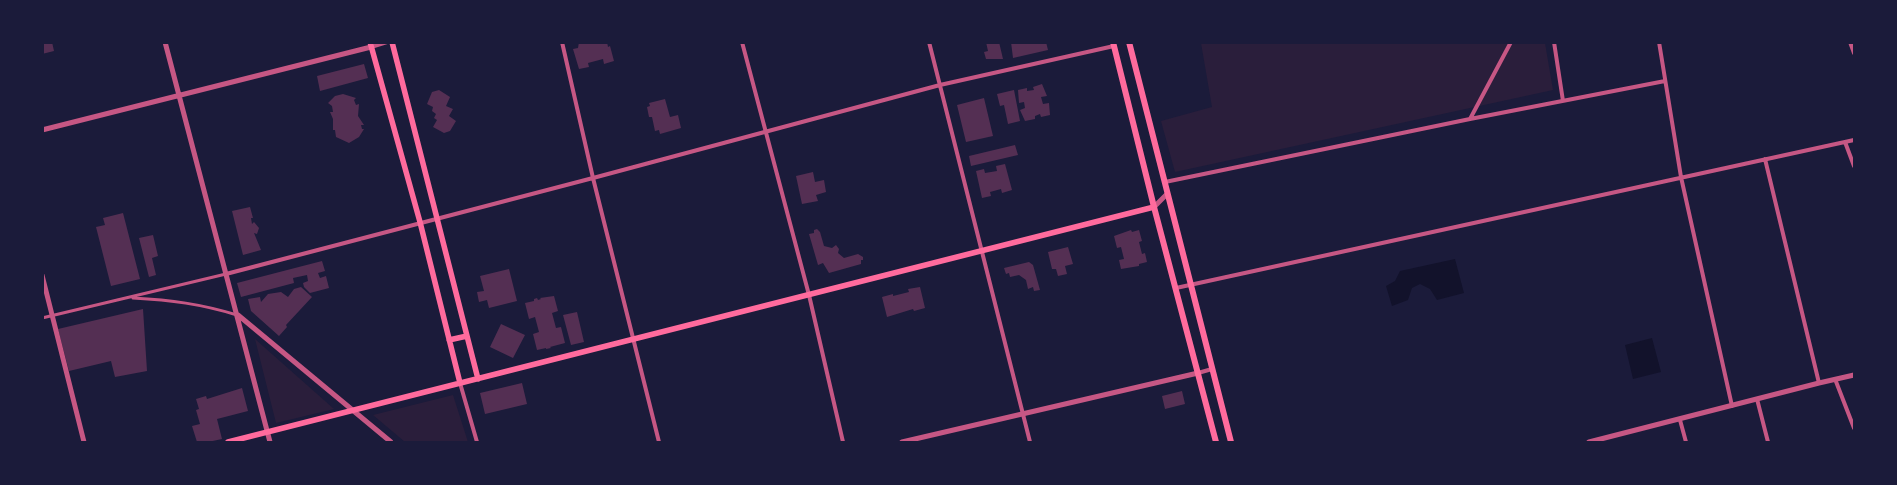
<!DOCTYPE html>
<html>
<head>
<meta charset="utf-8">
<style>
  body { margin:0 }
  #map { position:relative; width:1897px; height:485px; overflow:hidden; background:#1b1b3a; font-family:Lora,serif }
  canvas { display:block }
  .frame { position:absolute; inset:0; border:44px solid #1b1b3a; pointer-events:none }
</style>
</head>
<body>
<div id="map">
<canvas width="1897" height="485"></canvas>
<div class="frame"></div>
</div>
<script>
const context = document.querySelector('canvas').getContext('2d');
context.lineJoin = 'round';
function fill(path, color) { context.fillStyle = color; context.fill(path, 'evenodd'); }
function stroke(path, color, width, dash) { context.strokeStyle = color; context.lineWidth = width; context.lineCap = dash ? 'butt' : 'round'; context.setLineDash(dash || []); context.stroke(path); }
fill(new Path2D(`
  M1201 43H1545L1553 90 1175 172 1161 121 1212 107Z
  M255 339 334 409 276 423Z
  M453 395 468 442H405L373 415Z`), '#2a1e3b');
fill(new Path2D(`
  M1455 259 1464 293 1437 300 1430 289 1420 284 1412 288 1408 300 1392 306 1386 286 1395 281 1400 271Z
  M1652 338 1661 372 1633 379 1625 345Z`), '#12122b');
fill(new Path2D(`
  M42 42H52L54 51 42 54Z
  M579 42H607L608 47 610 46 614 61 604 64 603 59 588 63 589 67 579 69 573 49 578 48Z
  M986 42H999L1003 59H986L984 52 988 51Z
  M1011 42H1046L1048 50 1013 58Z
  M364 64 368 78 320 91 317 76Z
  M1042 84 1047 96 1041 97 1043 104 1049 103 1050 115 1041 117 1040 114 1035 116V119L1025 121 1020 110 1025 108 1024 102 1019 103 1018 90 1027 88V91L1034 90 1033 87Z
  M439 90 450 97 446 106 453 109 449 116 456 121 450 131 444 133 433 127 437 120 434 118 436 114 432 111 433 107 427 104 432 92Z
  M1014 90 1020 121 1008 124 1004 105 1000 106 997 94Z
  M343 94 356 98 354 100 356 105 359 104 358 116 364 125H361L362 129H364L359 137 349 143 336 137 335 130H333V119L330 112H333L332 106 328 103 335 96Z
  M984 98 993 136 966 142 957 105Z
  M665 99 670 117 678 115 681 128 660 134 659 130 655 131 652 117H649L647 107 650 106 649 103Z
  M1015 145 1018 155 971 166 969 156Z
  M1005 164 1012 190 1002 193 1001 189 990 192 991 196 982 198 976 171 984 169 985 173 997 171 996 166Z
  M813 172 815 182 824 180 826 192 816 195 818 201 802 204 796 176Z
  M250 207 253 218H251L252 224 254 222 259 228 257 234 254 233 261 250 243 255 232 211Z
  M123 213 140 279 111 286 96 227 105 225 103 218Z
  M817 229 820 232 824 246 832 248 836 245 839 249 838 253 844 258 858 254 863 257V260H861V264L829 273 823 263 818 265 809 234 814 233V230Z
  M1131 230 1132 232 1139 230 1142 241 1139 242 1142 254 1145 253 1147 262 1139 264V266L1121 269 1119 260 1124 259 1121 247 1117 248 1114 236Z
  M153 235 158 256 152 258 156 275 149 277 139 238Z
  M1068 247 1073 264 1065 266 1067 274 1058 276 1056 269H1052L1048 252Z
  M322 261 325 271 318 273 320 278 326 276 329 288 310 293 304 287 303 283 308 281 307 275 293 278 294 283 241 297 237 283Z
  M1029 262 1033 265 1040 290 1034 291 1033 287 1028 289 1026 280 1019 275 1010 277 1009 273 1006 274 1004 268Z
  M509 269 517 301 489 308 487 300 479 302 477 292 484 291 480 276Z
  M301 287 312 297 286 325 287 327 279 336 251 311 248 299 260 297 261 302 268 294 281 292 288 297 294 289Z
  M920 287 925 308 914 311 913 309 887 317 882 297 893 294V296L909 292 908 289Z
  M554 296 558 311 552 313 556 328 561 327 565 343 550 347 551 348 546 349V348L537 350 533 334 539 332 535 317 529 319 525 303 534 301V299L537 298 538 300 541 299 540 298Z
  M143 309 147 371 115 377 111 361 69 371 58 329Z
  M577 312 584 342 571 345 563 315Z
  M501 324 525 335 513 358 490 347Z
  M522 383 527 404 485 414 480 393Z
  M242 388 248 411 217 419 222 439 208 442H197L192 426 200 424 196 410 199 409 196 399 206 396 207 399Z
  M1182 391 1185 404 1165 409 1162 396Z`), '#542f53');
stroke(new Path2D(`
  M133 298C171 300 201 304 237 315
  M42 318 226 274`), '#c65784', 3);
stroke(new Path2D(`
  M562 42 593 178 659 442
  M742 42 809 295 843 442
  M929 42 1030 442
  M1554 42 1563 101
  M1659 42 1681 177 1732 406
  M1850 42 1854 53
  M371 47 387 42
  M1470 119 1511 42
  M1845 142 1854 166
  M1765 159 1819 383
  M1165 182 1470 119 1665 81
  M226 274 593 178 940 85 1114 46
  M1176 288 1854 140
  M1198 373 1212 369
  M1835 379 1854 428
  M460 383 477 442
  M1757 399 1768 442
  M1680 420 1686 442`), '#c65784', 4);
stroke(new Path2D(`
  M165 42 270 442
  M42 130 371 47
  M1154 207 1167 194
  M42 275 84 442
  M238 315 391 442
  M902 442 1198 373
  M1589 442 1819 383 1854 375`), '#c65784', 5);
stroke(new Path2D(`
  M370 42 420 222 460 383
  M392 42 478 379
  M449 340 467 336
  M228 442 1154 207`), '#ff6b9d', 5.5);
stroke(new Path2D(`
  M1113 42 1154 207 1216 442
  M1129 42 1231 442`), '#ff6b9d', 6);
</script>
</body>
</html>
